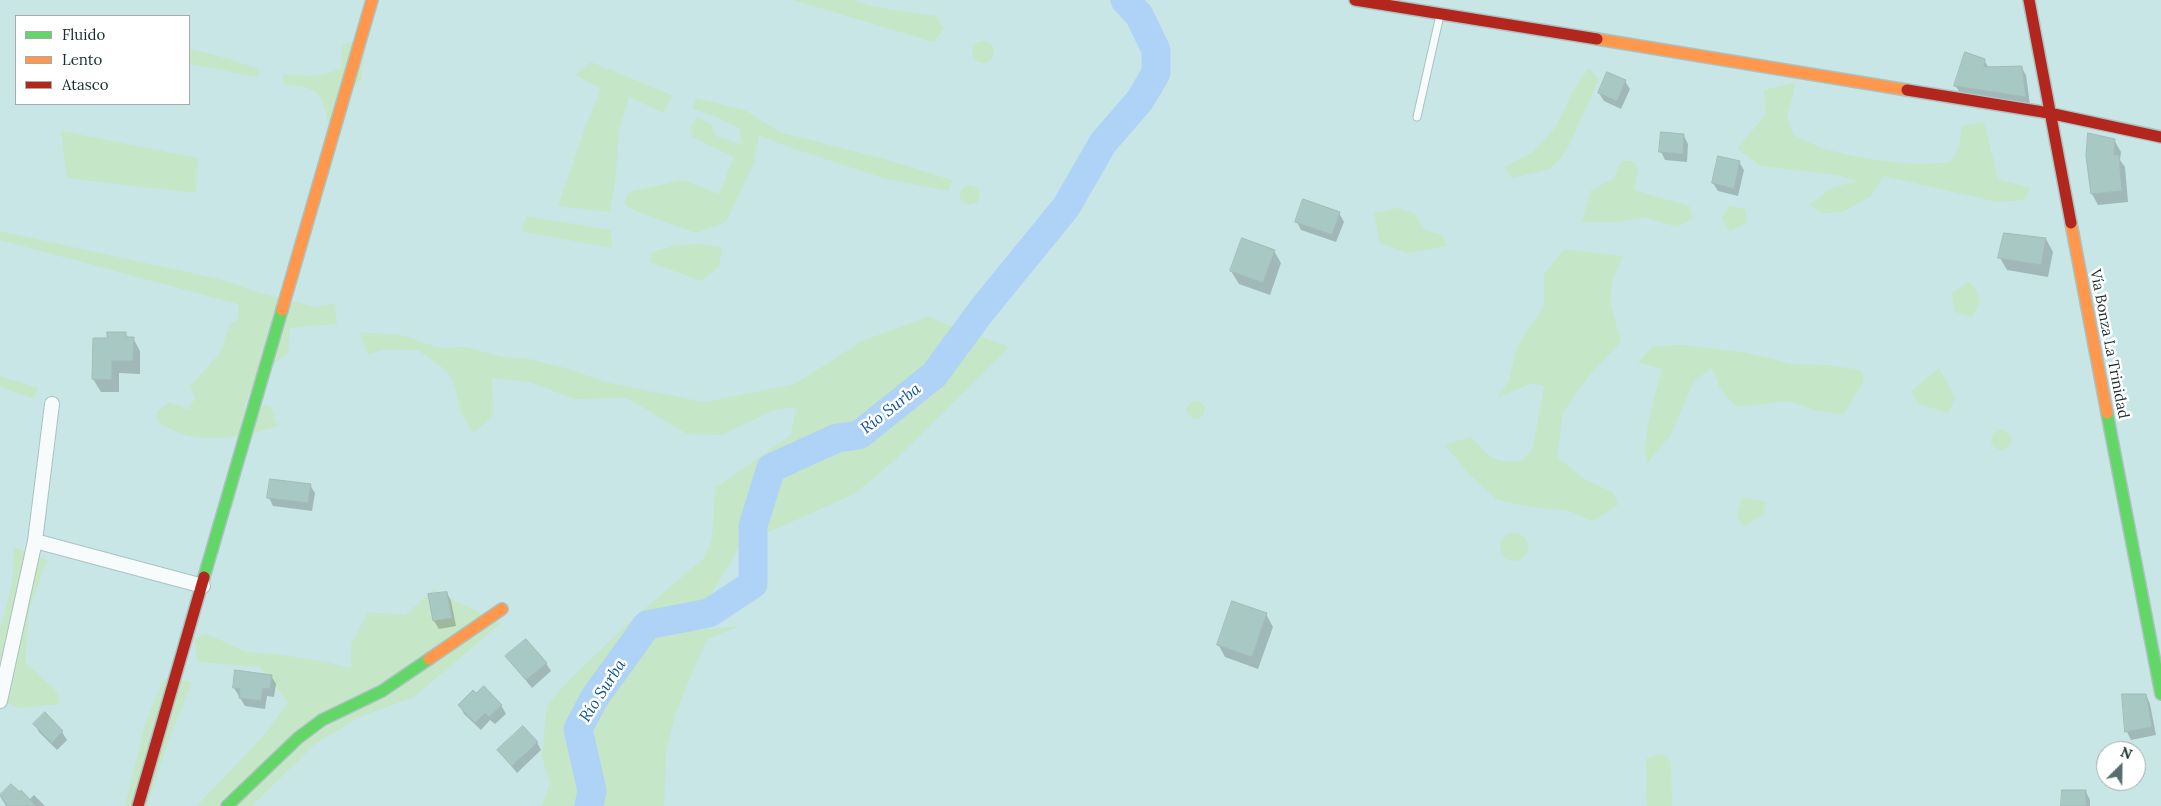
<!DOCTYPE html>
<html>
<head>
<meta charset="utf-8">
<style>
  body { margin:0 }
  #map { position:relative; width:2161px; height:806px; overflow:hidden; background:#c9e6e6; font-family:Lora,serif }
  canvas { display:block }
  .legend { position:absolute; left:15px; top:15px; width:175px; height:90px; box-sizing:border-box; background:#fff; border:1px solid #a3abab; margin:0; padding:6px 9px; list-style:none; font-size:15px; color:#182d2d }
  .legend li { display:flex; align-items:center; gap:10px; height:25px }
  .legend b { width:25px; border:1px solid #a3abab }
  .north { position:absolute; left:2096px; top:741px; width:50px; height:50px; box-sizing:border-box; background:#fff; border:1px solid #a3abab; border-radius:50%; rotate:23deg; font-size:14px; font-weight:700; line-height:20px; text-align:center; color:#182d2d }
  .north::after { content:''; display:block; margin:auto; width:18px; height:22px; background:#566e6e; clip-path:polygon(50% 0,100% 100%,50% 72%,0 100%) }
</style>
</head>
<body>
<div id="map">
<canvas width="2161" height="806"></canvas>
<ul class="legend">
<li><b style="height:6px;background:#63d668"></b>Fluido</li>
<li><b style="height:6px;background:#ff974d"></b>Lento</li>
<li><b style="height:6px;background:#b3261e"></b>Atasco</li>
</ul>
<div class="north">N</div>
</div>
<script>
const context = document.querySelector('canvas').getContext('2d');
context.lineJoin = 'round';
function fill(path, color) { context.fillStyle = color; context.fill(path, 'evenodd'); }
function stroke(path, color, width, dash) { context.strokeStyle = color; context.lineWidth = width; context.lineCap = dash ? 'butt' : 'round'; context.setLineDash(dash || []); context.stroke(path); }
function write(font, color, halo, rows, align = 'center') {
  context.font = font + ' Lora,serif'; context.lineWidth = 5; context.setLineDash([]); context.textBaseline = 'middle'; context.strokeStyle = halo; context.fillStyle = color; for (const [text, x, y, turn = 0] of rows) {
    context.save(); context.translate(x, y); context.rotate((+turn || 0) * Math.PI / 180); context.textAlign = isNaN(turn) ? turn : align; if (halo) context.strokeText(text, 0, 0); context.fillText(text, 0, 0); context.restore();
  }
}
fill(new Path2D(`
  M793 0H852L874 7 936 16 944 29 934 42Z
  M367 34 361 80 345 97 329 125C320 89 320 89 284 84L283 74C304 76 322 78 341 68L342 46Z
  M972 52a11 11 0 1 1 22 0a11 11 0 1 1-22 0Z
  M189 49 226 58 259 69 258 77 189 64Z
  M591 62 672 95 664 113 629 97 619 130 615 182 610 212 558 206 585 128 601 89 575 75Z
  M1589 68 1599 79 1567 150 1550 169 1512 178 1504 167 1532 153 1555 128 1575 87Z
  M1794 83V92L1787 116 1793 135C1805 140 1817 147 1829 150 1868 160 1911 167 1950 162L1959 148 1962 126 1984 122 1998 179 2031 188 2023 200 1997 202 1884 176 1871 196 1843 212 1823 213 1809 205 1834 187 1858 181 1836 175 1761 166 1737 149 1766 114 1764 90Z
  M696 98 745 110 779 132 884 159 952 180 949 191 886 179 780 144 759 135 754 163 726 222 696 233 638 212 624 204 629 192 683 180 719 194 734 157 692 137 690 128 697 117 711 124 715 136 741 144 740 129 714 116 693 109Z
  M61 131 198 158 196 193 67 178Z
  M1621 161H1634L1638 171 1634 190 1689 206 1693 219 1677 227 1644 217 1618 222H1582L1591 190 1614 178Z
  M960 195a10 10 0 1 1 20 0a10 10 0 1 1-20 0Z
  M1729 206 1745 209 1747 222 1730 232 1722 218Z
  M1398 208 1414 213 1425 230 1442 235 1447 246 1408 253 1380 243 1374 213Z
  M526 216 611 230 612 248 521 231Z
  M0 231 223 280 260 293 315 307 335 303 337 324 290 328 288 353C268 368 252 384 243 408L257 412 266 404 272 409 277 426C248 436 209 444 179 433 172 430 165 426 158 422L157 411 170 402 188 410 195 398 190 386 219 354 231 323 239 319 238 304 0 240Z
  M701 244 722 247 719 267 701 281 650 262 652 252 677 245Z
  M1564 249 1623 256 1612 281 1611 305 1621 342 1592 372 1563 412 1557 458 1588 481 1614 493 1618 505 1593 521 1569 511 1532 507 1497 500 1466 471 1445 445 1471 437C1490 457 1494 465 1523 460L1533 447 1544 386 1532 383 1497 398 1509 380 1517 346 1544 306V274Z
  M1968 282 1975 288 1980 301 1972 317 1955 312 1952 293Z
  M928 317 1009 347 894 461 854 494 740 545 711 595 677 632 740 626 707 639 676 711 666 752 664 806H542L550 783 542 757 547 705 571 678 636 616 703 559 712 540 715 488 791 435 796 407 774 410 722 435 687 434 627 398 574 399 530 382 492 378 493 415 474 433 461 414 455 387 447 371 418 350H384L367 354 360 332 402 335 439 348 467 347 502 357 530 359 569 369 605 382 704 402 795 384 862 341Z
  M1683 345 1748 353 1792 364 1828 365 1861 370 1864 381 1843 415 1815 410 1788 401 1736 407 1720 388 1712 368 1694 381 1671 434 1647 464C1640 441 1656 393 1662 369L1638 363 1653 346Z
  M1939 368 1955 398 1948 413 1919 404 1911 391Z
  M0 376 38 388 34 399 0 387Z
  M1187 410a9 9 0 1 1 18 0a9 9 0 1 1-18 0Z
  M1991 440a10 10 0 1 1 20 0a10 10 0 1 1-20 0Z
  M1742 497 1766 502 1764 513 1745 527 1737 516Z
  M1500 547a14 14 0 1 1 28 0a14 14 0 1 1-28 0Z
  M14 547 47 560 29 610 25 662 57 692 60 704 19 708 0 700V630L12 584Z
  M433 590 501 623 414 697 360 717 316 743 252 806H197L266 733 288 702 260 667 198 662 194 640 205 633 246 652 282 655 326 662 351 668V645L368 612 405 615Z
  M164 678 192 682 169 740 147 806H125L145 724Z
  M1662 753 1671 762 1672 806H1647L1646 759Z`), '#c5e6c7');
fill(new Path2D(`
  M1984 60 1989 68 2021 67 2026 75 2030 105 1960 93 1955 85Z
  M1625 81 1630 89 1621 109 1604 101 1599 93Z
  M1684 136 1688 144 1687 162 1665 160 1661 152Z
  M2114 140 2121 152 2120 160 2125 167 2128 202 2098 205 2092 194Z
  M1739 162 1744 170 1738 196 1718 191 1713 183Z
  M1339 213 1344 222 1336 242 1301 230 1297 222Z
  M2046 239 2053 252 2048 277 2007 270 2000 258Z
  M1274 251 1281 263 1270 295 1239 284 1231 271Z
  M125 334 128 338H133L140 351V374L119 373V392H101L93 379 94 339H108Z
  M310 485 315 493 312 511 273 506 269 498Z
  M447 593 451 601 456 626 439 629 434 621Z
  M1266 614 1273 627 1258 669 1225 657 1218 644Z
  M507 657 546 663 551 671 532 688Z
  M271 676 276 684 274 697 267 696 265 709 245 706 234 688Z
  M2146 695 2150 704 2156 735 2131 740 2127 732Z
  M460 705H501L506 714 495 724 490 720 481 730 464 714Z
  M45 714 62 732 67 740 57 750 39 732 35 724Z
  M537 742 541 750 517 773 499 751Z
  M11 785 29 800 34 795 45 806H6L0 796Z
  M2086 792 2090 800V806H2063Z`), '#0003');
stroke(new Path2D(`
  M589 806 592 791 578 729 595 697 647 625 709 613 753 584V526L771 468 837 438 859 435 934 375 982 310 1066 207 1103 143 1140 100 1156 73V50L1139 15 1125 0`), '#afd3f7', 29);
const building = new Path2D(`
  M1965 52 1985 59 1984 67 2022 66 2026 97 1954 86Z
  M1607 72 1626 80 1617 101 1598 93Z
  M1661 132 1684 134 1683 154 1659 152Z
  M2088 133 2115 139 2114 155H2119L2122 191 2091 194 2086 156Z
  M1718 156 1740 161 1734 189 1712 183Z
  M1303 199 1340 212 1332 235 1295 222Z
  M2004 233 2046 238 2041 265 1998 258Z
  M1242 238 1275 250 1263 283 1230 271Z
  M107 332H126V337H134L133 361H112V380L92 379 93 338H107Z
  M270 479 311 484 308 503 267 498Z
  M447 592 452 618 433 621 428 594Z
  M1232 601 1267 613 1252 657 1217 645Z
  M526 639 547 663 526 680 505 656Z
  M235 670 272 675 270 689 263 688 261 701 239 698 240 689 233 688Z
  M484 686 502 705 489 717 485 713 475 723 458 705 473 690 476 693Z
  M2122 694H2146L2152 727 2125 732Z
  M45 712 63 731 52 743 33 724Z
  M523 726 538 742 512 766 497 750Z
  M11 784 20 792 21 790 36 806H6L7 805 0 795Z
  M2062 790H2086V806H2061Z`);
fill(building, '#a7c8c3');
stroke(building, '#a4bab7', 1);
const lane = new Path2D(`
  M1417 117 1440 15`);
const street = new Path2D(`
  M35 541 203 586
  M0 701 35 541 52 404`);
const fast = new Path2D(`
  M2107 413 2161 694
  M204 577 282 310
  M227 806 298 738 322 720 382 691 429 659`);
const slow = new Path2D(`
  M1597 39 1907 90
  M2071 223 2107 413
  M282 310 372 0
  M429 659 502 609`);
const jam = new Path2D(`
  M1355 0 1597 39
  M2029 0 2071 223
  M1907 90 2049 113 2161 137
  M138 806 204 577`);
stroke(lane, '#abc2c1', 9);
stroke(street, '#abc2c1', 16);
stroke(fast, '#abc2c1', 14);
stroke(slow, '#abc2c1', 14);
stroke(jam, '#abc2c1', 14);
stroke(lane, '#f7fbfb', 7);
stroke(street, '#f7fbfb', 14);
stroke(fast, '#63d668', 11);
stroke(slow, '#ff974d', 11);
stroke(jam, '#b3261e', 11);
write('15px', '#182d2d', '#fff', [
  ["Vía Bonza La Trinidad",2109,344,79]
]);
write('italic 16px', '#0f529a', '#fff', [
  ["Río Surba",891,409,-38],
  ["Río Surba",603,691,-57]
]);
</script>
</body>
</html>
